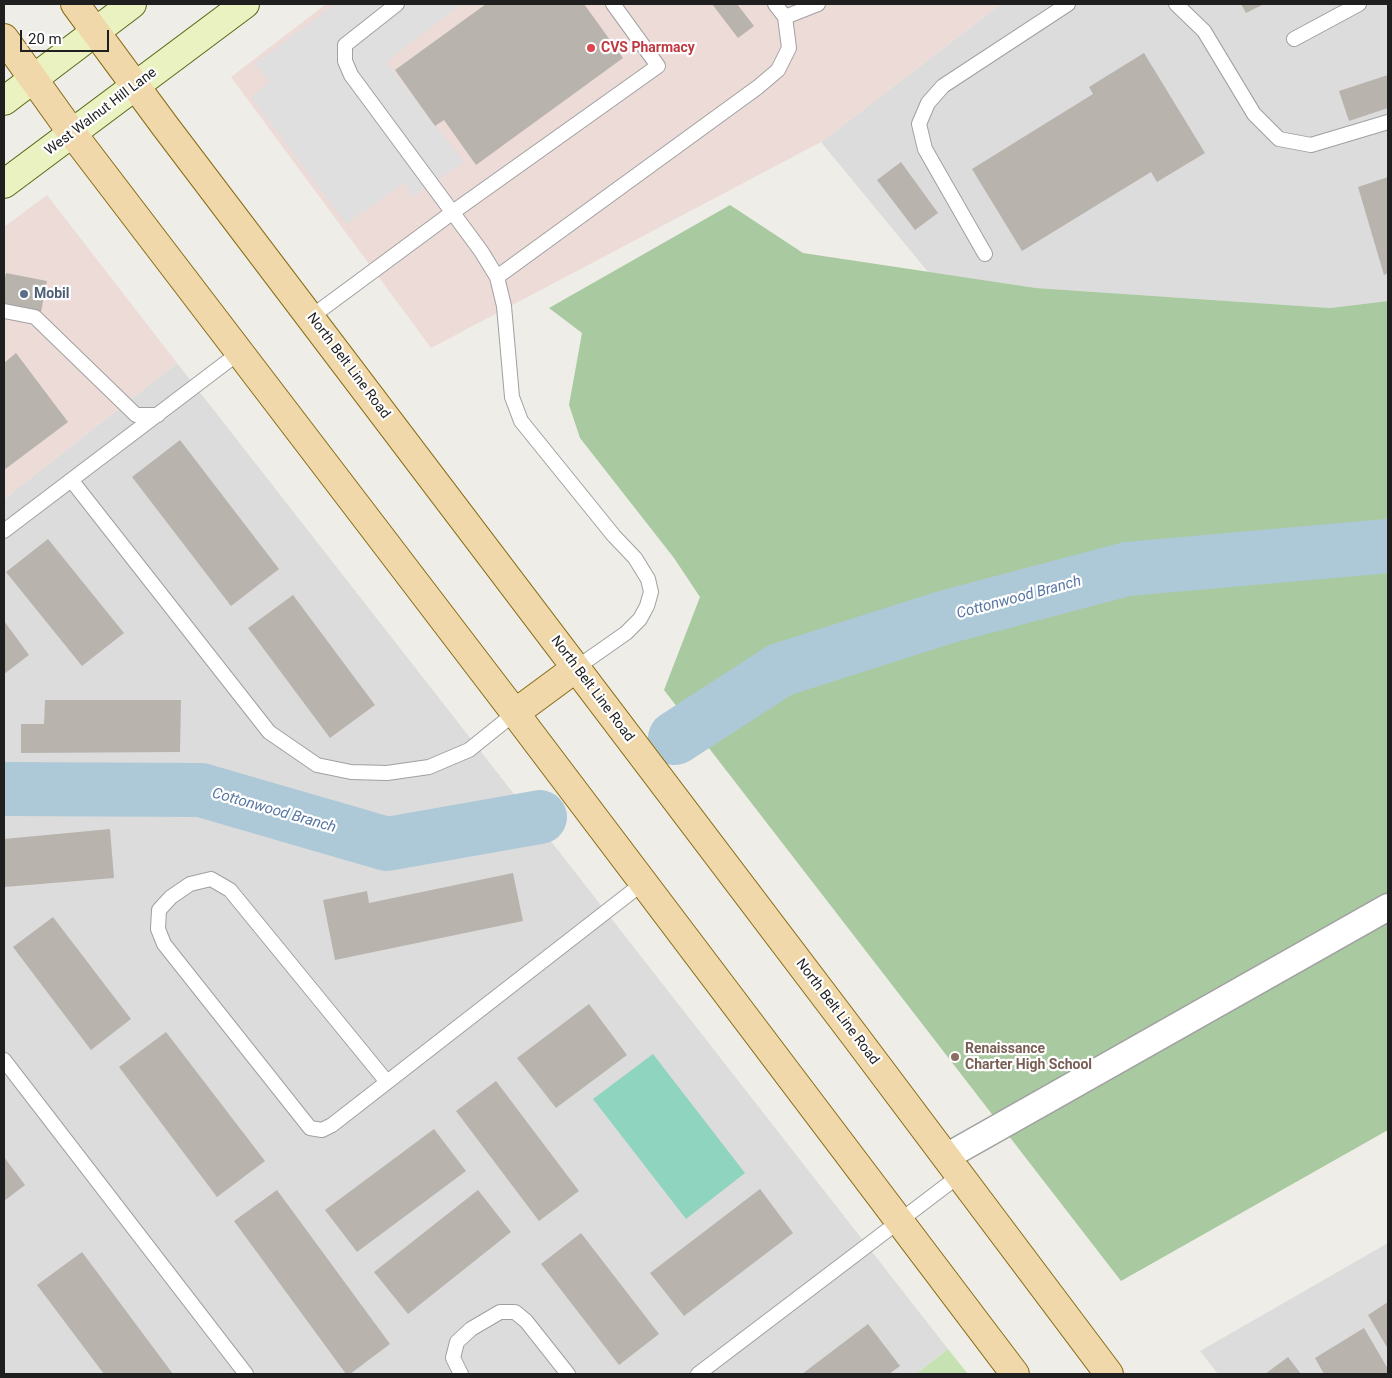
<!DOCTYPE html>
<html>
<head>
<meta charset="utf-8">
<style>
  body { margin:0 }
  #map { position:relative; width:1392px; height:1378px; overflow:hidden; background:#efede7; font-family:Roboto,sans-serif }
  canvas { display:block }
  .frame { position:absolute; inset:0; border:5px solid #1f1f1f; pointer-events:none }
  .scale { position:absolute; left:20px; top:30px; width:89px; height:22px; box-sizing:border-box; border:2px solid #1f1f1f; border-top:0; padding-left:6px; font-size:15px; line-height:18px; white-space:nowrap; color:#1f1f1f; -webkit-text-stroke:4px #fff; paint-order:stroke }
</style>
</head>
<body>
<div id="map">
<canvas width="1392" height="1378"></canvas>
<div class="frame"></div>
<div class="scale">20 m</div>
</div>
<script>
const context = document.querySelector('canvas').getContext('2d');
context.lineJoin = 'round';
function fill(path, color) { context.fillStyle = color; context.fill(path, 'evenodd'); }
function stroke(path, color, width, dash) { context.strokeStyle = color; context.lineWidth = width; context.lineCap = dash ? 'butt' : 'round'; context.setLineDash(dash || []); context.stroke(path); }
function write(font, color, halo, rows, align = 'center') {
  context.font = font + ' Roboto,sans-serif'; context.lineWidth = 4.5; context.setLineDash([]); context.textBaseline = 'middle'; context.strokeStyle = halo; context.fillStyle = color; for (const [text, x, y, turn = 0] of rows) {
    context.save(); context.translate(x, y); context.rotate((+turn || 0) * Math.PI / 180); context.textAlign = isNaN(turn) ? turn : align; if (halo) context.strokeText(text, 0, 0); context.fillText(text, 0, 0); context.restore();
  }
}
fill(new Path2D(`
  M1001 4H1388V301L1330 308 1036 288 928 272 821 142Z
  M177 363 948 1349 916 1374H4V499Z
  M1388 1243V1374H1218L1200 1351Z`), '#dddcdc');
fill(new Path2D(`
  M326 4H1001L821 142 431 348 231 77Z
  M47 195 177 363 4 499V227Z`), '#eddbd8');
fill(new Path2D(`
  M948 1349 968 1374H916Z`), '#c6e2b3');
fill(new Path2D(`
  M730 205 803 253 1036 288 1330 308 1388 301V1130L1121 1281 664 690 700 597 674 558 580 438 569 405 582 333 549 308Z`), '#a9c9a1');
fill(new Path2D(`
  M653 1054 745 1173 686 1219 593 1099Z`), '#8fd4bf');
fill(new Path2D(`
  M335 4H462L386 62 464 162 412 197 404 183 346 224 251 97 270 82 255 64Z`), '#dfdfdf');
stroke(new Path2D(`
  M675 738 780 670 946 617 1127 569 1388 546
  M4 789 201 790 387 844 540 817`), '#adc9d7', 54);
fill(new Path2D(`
  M486 4H584L623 58 476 165 444 120 435 126 395 70Z
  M712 4H737L754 26 738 38Z
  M1241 4H1264L1246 13Z
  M1144 53 1205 153 1157 182 1151 172 1022 251 972 169 1093 94 1089 87Z
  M1388 75V108L1349 121 1339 91Z
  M901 162 938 213 915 230 877 180Z
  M1388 177V273L1384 275 1358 187Z
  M6 273 47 281 41 312 4 305V283Z
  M16 353 68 422 4 470V363Z
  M180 440 279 569 231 606 132 477Z
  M48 539 124 633 82 666 6 572Z
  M293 595 375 705 330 738 248 628Z
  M4 621 29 655 4 674Z
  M45 700H181L180 752 21 753V724H44Z
  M110 829 114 878 4 887V839Z
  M513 873 523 921 335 960 323 900 367 891 369 903Z
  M53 917 131 1019 91 1050 13 947Z
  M589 1004 627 1055 556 1108 517 1058Z
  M166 1032 265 1161 217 1197 119 1067Z
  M496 1081 579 1191 539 1221 456 1111Z
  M434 1129 466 1171 357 1252 325 1210Z
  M4 1157 25 1185 4 1201Z
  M760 1189 793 1233 684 1316 650 1273Z
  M277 1190 390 1344 350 1374H346L234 1221Z
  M478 1190 511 1232 408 1314 374 1272Z
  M581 1233 659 1334 619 1365 541 1264Z
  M82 1252 173 1374H104L37 1285Z
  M1388 1302V1349L1368 1315Z
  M868 1324 900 1366 889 1374H802Z
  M1364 1328 1388 1369V1374H1324L1315 1358Z
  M1288 1357 1301 1374H1265Z`), '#b8b3ad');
const service = new Path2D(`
  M397 4 345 45V61L351 75 481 251 497 277 504 306 512 397 521 421 614 536 635 558 648 579 651 592 647 606 640 619 626 633 576 668
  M1176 4 1204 31 1254 114 1279 139 1311 145 1388 122
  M785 17 818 4
  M1294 39 1359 4
  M985 254 925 149 919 124 928 103 943 86 1068 4
  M497 277 758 87 778 70 789 48 785 17 775 4
  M4 311 35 317 136 415H158
  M311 317 453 212 658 66 613 4
  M72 481 269 732 317 765 351 772 387 773 429 767 469 750 515 713
  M4 531 240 352
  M4 1060 246 1374
  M387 1082 230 890 211 879 190 884 171 897 159 910 158 929 164 944 310 1128 322 1130 332 1125C436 1044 540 963 643 883
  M461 1374 453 1358 457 1342 471 1329 500 1312H515L526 1321 568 1374
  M698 1374 960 1175`);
const minor = new Path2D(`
  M946 1157 1388 907`);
const secondary = new Path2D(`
  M4 101 132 4
  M4 184 245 4`);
const primary = new Path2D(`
  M75 4 165 126 855 1036 1109 1374
  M4 38 72 133 515 713 1015 1374
  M515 713 576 668`);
stroke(service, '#a0a0a0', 16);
stroke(minor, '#a0a0a0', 29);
stroke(secondary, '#586913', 30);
stroke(primary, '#876c13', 30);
stroke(service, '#fff', 14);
stroke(minor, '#fff', 26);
stroke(secondary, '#ebf2c2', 28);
stroke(primary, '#f0d8aa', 28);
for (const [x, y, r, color] of [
  [591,48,5,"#e0444e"],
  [24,294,5,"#5c6f8a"],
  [955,1057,5,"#8d6e63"]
]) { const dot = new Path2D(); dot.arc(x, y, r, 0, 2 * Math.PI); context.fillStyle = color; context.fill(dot); stroke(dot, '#fff', 2); }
write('bold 14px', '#be3a42', '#fff', [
  ["CVS Pharmacy",601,48]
], 'left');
write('14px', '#1f1f1f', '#fff', [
  ["West Walnut Hill Lane",101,112,-37],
  ["North Belt Line Road",348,366,53],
  ["North Belt Line Road",592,689,53],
  ["North Belt Line Road",837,1012,53]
]);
write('bold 14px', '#4e5e75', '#fff', [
  ["Mobil",34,294]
], 'left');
write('bold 14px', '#785e54', '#fff', [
  ["Renaissance",965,1049],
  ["Charter High School",965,1065]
], 'left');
write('italic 15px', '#5776a3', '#fff', [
  ["Cottonwood Branch",1019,598,-15],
  ["Cottonwood Branch",274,811,16]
]);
</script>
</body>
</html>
